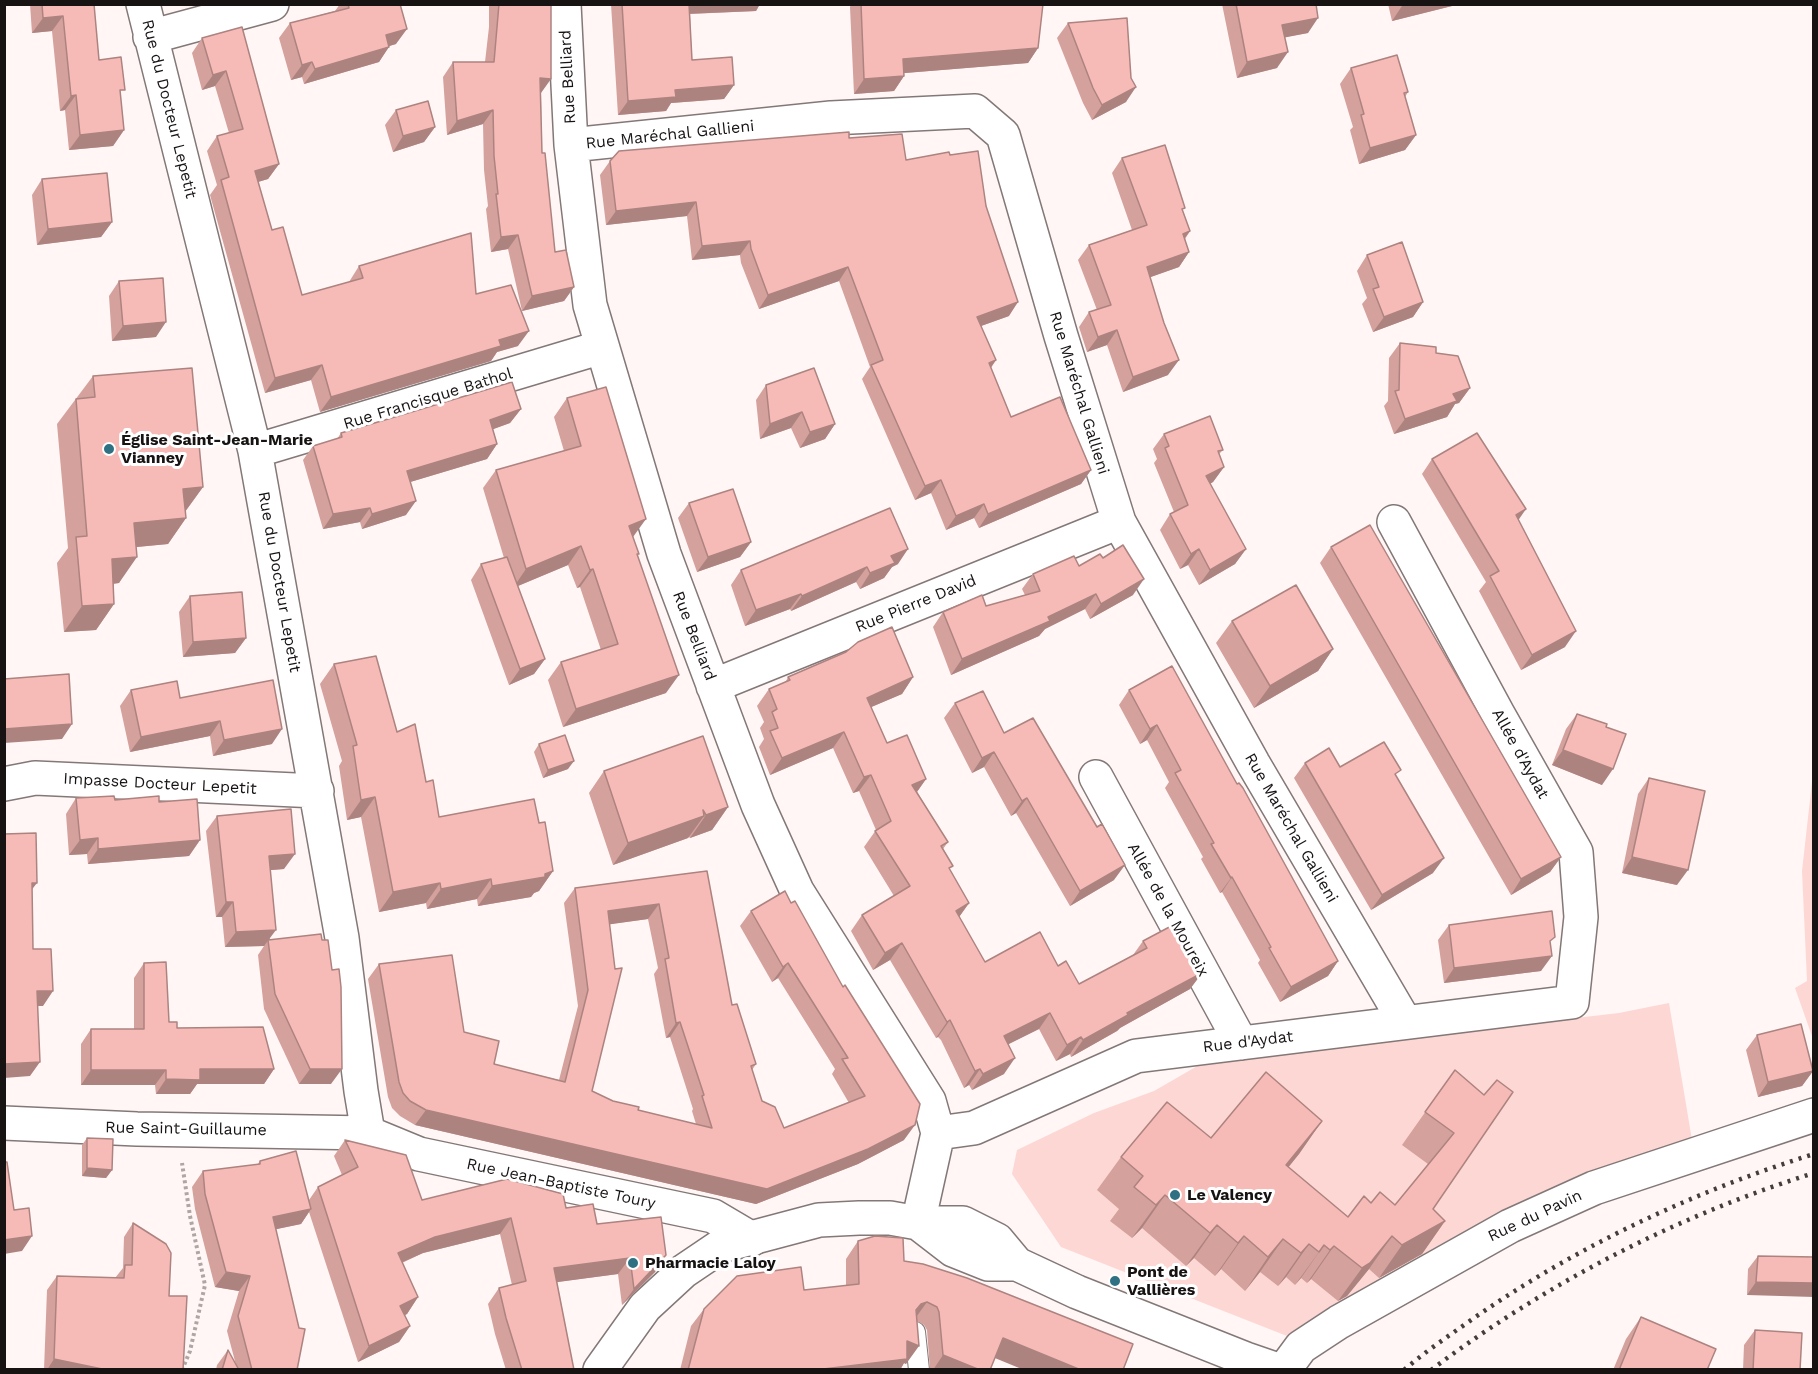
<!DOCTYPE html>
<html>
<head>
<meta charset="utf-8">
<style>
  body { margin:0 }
  #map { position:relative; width:1818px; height:1374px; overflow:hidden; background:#fff6f5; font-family:"Work Sans",sans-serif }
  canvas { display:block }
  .frame { position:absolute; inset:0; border:6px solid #171313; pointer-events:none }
</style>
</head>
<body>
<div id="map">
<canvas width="1818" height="1374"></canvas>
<div class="frame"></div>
</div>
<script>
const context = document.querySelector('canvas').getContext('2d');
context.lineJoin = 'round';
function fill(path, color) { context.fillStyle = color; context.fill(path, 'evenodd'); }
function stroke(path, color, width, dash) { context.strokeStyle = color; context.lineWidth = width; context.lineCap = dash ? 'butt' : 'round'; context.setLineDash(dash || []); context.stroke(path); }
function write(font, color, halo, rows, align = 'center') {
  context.font = font + ' "Work Sans",sans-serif'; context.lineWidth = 6; context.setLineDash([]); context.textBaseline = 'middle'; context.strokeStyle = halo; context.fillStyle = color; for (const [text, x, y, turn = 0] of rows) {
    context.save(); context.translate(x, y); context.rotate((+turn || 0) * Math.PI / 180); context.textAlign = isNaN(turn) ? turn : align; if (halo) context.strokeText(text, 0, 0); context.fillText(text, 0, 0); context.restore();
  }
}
fill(new Path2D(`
  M1812 782H1814L1813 1039 1795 988 1807 981 1802 871Z
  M1669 1003 1692 1140 1431 1260 1287 1336 1061 1247 1012 1174 1017 1150 1094 1113 1154 1091 1213 1057 1421 1036 1619 1013Z`), '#fdd7d4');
const lane = new Path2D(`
  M915 1332 919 1370`);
const street = new Path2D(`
  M143 4 255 451 342 938 361 1091 368 1133
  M564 4 571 145 590 305 664 554 758 805 797 891 929 1101 938 1133 918 1223
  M150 37 272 4
  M571 145 831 118 975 111 1003 135 1061 336 1119 522 1253 763 1405 1022
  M255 451 602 347
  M713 686 1119 522
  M1096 777 1241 1043
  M4 784 35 778 317 791
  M4 1123 137 1129 368 1133 419 1154 713 1216 752 1239
  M938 1133 974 1128 1136 1056 1572 1002 1581 917 1576 852 1498 714 1394 522
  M1284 1370 1301 1347 1339 1322 1510 1226 1594 1188 1814 1115`);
const primary = new Path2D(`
  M918 1223 953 1250 988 1264H1017
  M600 1370 645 1307 684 1271 721 1246 819 1220 859 1218H890L918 1223H963L997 1240 1017 1264 1077 1292 1246 1359 1278 1370`);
stroke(lane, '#837878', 22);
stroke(street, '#837878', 36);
stroke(primary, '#837878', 36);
stroke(new Path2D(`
  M182 1370 190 1351 205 1285 190 1216 182 1163`), '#ada6a5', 4, [3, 3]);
stroke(lane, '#fff', 20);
stroke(street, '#fff', 33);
stroke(primary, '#fff', 33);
stroke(new Path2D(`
  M1404 1370C1426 1351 1450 1335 1474 1318 1578 1246 1692 1192 1814 1154
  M1431 1370C1547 1283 1676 1216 1814 1173`), '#433e3d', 4.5, [3, 6]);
fill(new Path2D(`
  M30 4H94L99 60 120 96 124 130 113 146 69 150 65 110 60 111 52 31 32 33Z
  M340 4H400L396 44 389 46 379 62 304 84 302 77 291 80 279 38 290 23 335 11Z
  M489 4H551L541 93 542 153 555 252 574 287 564 301 522 311 508 249 491 252 486 209 488 206 484 170 483 124 447 135 443 77 453 62H485L489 27Z
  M611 4H760L756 11 690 14 692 60 734 85 724 99 671 103 666 111 618 115Z
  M851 4H861L1038 48 1028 63 904 73V76L894 91 854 94 850 7Z
  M1222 4H1316L1308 33 1285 37 1277 68 1237 78Z
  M1388 4H1453L1452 6 1392 21Z
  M1068 23 1131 78 1126 102 1092 120 1083 103 1057 38Z
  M242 27 279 164 268 179 258 182 272 230 302 295 349 282 359 266 476 294 518 346 497 352 491 361 320 412 311 380 265 393 210 195 217 185 207 151 217 136 229 133 215 86 202 90 192 53 202 38Z
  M1351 68 1408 92 1405 97 1416 135 1405 150 1359 164 1350 130 1353 127 1340 84Z
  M396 110 435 127 424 142 393 152 385 125Z
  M849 138 906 160 950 155 986 206 1009 316 981 326 996 360 991 368 1011 417 1091 470 1081 484 979 528 974 518 946 530 931 493 915 500 862 379 870 367 839 281 759 309 741 263 740 255 692 260 687 216 606 225 600 175 610 161Z
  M1122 158 1183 212 1190 231 1185 239 1189 252 1179 267 1150 277 1168 375 1123 392 1107 345 1087 352 1079 327 1089 312 1097 310 1078 260 1089 245 1132 230 1112 173Z
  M42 179 112 222 101 237 37 245 32 195Z
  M1367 255 1423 302 1413 317 1373 332 1362 304 1367 298 1357 271Z
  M119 281 156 337 112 341 109 296Z
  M1400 343 1436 353 1470 388 1459 403 1455 404 1447 417 1394 434 1384 406 1388 401 1389 358Z
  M93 376 203 487 185 512 186 518 168 544 136 547 119 583 114 584V604L96 630 64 632 57 563 68 548 57 424Z
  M766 385 835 424 825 439 800 448 791 428 760 439 756 400Z
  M567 398 633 537 639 554 637 555 666 693 563 727 548 680 561 662 601 650 580 587 577 588 568 565 518 586 545 659 534 674 509 685 471 580 481 564 504 558 483 488 496 470 564 451 554 417Z
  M521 409 510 423 493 429 497 444 487 459 410 482 406 515 362 529 360 522 323 529 303 460 313 446 337 439 341 433Z
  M1164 434 1223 450 1219 454 1224 467 1213 482 1210 484 1246 549 1235 564 1199 585 1188 565 1180 569 1160 530 1170 514 1174 512 1154 463 1157 459 1153 449Z
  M1432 459 1518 520 1565 647 1521 670 1479 591 1486 582 1422 474Z
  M689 503 751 542 740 557 697 572 678 518Z
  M1331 547 1561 857 1550 872 1511 895 1320 563Z
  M1103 558 1133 595 1090 619 1085 609 1045 629 1039 636 951 675 933 627 943 612 986 606 1025 595 1022 589 1033 574 1079 566Z
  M898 564 892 567 884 578 860 589 856 582 791 611 790 609 745 626 731 585 741 570Z
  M190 596 246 638 235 653 183 657 179 612Z
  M1232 621 1333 649 1318 671 1254 708 1216 643Z
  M334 664 397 732 426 782 439 817 539 823 553 871 539 891 534 893 531 897 478 906 477 899 427 909 426 903 379 912 361 817 347 820 339 766 342 761 320 684Z
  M788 677H913L902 694 871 707 887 743 926 779 917 792 948 842 943 849 950 870 969 903 959 917 985 962 1058 966 1079 984 1133 955 1143 941 1202 973 1190 989 1120 1028 1117 1031 1071 1057 1070 1054 1056 1061 1039 1029 1008 1044 1004 1074 972 1090 969 1085 964 1088 941 1040 938 1037 936 1038 890 960 873 970 851 931 862 915 894 896 864 847 876 830 859 791 853 793 833 748 770 775 759 747 764 739 760 728 764 722 757 706 769 689 785 683Z
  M131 690 180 698 272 744 213 756 210 736 130 752 120 706Z
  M1129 690 1237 784 1338 961 1328 976 1280 1002 1258 963 1260 960 1222 892 1220 893 1201 859 1203 857 1165 788 1169 782 1147 740 1140 744 1119 705Z
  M955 703 1004 733 1114 880 1070 906 1016 813 1011 816 984 767 972 773 944 718Z
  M1577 714 1606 727 1602 785 1552 765 1566 729Z
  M539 744 568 769 543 778 534 752Z
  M1305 763 1340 767 1433 873 1371 910 1294 778Z
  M604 771 728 807 712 830 690 838 689 837 688 838 613 865 589 793Z
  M1649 778 1677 885 1622 873 1638 794Z
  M76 798 159 802 200 840 189 856 88 864 87 854 69 855 66 814Z
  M217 816 284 869 271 870 270 940 331 1084H299L264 1009 258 955 264 946 225 947 222 917H216L206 831Z
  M707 871 732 1005 756 1064 752 1070 762 1101 784 1128 849 1103 832 1074 835 1069 778 978 772 982 740 926 751 911 785 891 904 1140 858 1164 756 1204 415 1125 400 1116 392 1108 388 1097 368 979 379 964 464 1032 494 1064 559 1080 578 1006 564 903 575 888ZM648 919 658 968 654 974 666 1038 670 1037 693 1109 692 1111 696 1124 638 1110 613 1101 592 1091 610 924Z
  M1449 925 1550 943 1541 971 1444 983 1438 940Z
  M144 963 169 1022 177 1028 274 1069 264 1084H197L190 1094H156L155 1085H81V1044L91 1029H134V978Z
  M1757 1035 1813 1071 1802 1086 1758 1097 1746 1050Z
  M1455 1070 1484 1095 1433 1209 1445 1221 1422 1254 1379 1278 1369 1269 1347 1296 1338 1301 1311 1279 1307 1283 1301 1278 1295 1285 1286 1277 1278 1286 1260 1272 1245 1291 1221 1269 1215 1276 1194 1258 1186 1266 1142 1228 1132 1238 1110 1221 1119 1209 1097 1190 1121 1157 1211 1138 1322 1121 1299 1154 1288 1167 1348 1217 1371 1203 1395 1205 1428 1164 1402 1145Z
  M87 1138 112 1170 106 1178 82 1176V1145Z
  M345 1140 422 1200 566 1208 597 1224 666 1255 655 1272 622 1305 618 1274 557 1282 574 1370H506L495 1334 488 1304 499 1288 512 1285 500 1234 423 1253 402 1263 418 1297 407 1314 405 1315 410 1326 399 1342 358 1362 309 1212 301 1224 276 1229 297 1370H216L217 1365 228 1350 236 1365 227 1331 239 1291 215 1287 195 1209 192 1187 203 1171 257 1165 260 1161 309 1200 318 1187 342 1175 334 1156Z
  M133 1223 169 1296 183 1370H44L47 1290 57 1276 115 1278 123 1268 124 1237Z
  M858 1241 904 1261 995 1358 990 1370H930L927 1330 924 1325 917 1321 906 1364 904 1363 900 1370H680L691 1326 704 1309 804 1290 846 1286V1259Z
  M1758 1256 1814 1257 1747 1295 1748 1269Z
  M1641 1317 1707 1370H1613L1626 1339Z
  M1755 1330 1800 1370H1743L1744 1345Z`), '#d4a19d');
fill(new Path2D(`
  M691 4H760L756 11 684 14Z
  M1407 4H1453L1452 6 1392 21 1402 6Z
  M63 16 52 31 32 33 43 18Z
  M1318 18 1308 33 1272 40 1282 25Z
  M407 29 396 44 376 50 386 35Z
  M389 47 379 62 304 84 315 69Z
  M1038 48 1028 63 893 74 903 59Z
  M1288 52 1277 68 1237 78 1247 62Z
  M312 62 302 77 291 80 302 65Z
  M226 71 215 86 202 90 213 75Z
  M904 76 894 91 854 94 864 79Z
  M540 78 551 79 541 93Z
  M734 85 724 99 671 103 666 111 618 115 628 101 675 90Z
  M1136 87 1126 102 1092 120 1102 105Z
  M76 95 65 110 60 111 71 96Z
  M493 110 483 124 447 135 457 121Z
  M435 127 424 142 393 152 403 136Z
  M124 130 113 146 69 150 80 135Z
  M1416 135 1405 150 1359 164 1370 148Z
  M279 164 268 179 244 186 255 171Z
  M696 202 687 216 606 225 616 211Z
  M112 222 101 237 37 245 48 229Z
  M1190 231 1179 246 1183 234Z
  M518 235 508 249 491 252 501 237Z
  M750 241 740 255 692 260 702 246Z
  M1189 252 1179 267 1137 282 1147 267Z
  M848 267 839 281 759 309 768 295Z
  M574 287 564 301 522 311 532 296Z
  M1018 302 1009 316 967 331 977 317Z
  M1423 302 1413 317 1373 332 1384 317Z
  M166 322 156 337 112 341 123 326Z
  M1117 330 1107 345 1087 352 1098 337Z
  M529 331 518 346 497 352 491 361 320 412 331 397 499 340Z
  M996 360 986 374 989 363Z
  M1179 360 1168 375 1123 392 1133 377Z
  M322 365 311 380 265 393 275 378Z
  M1470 388 1459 403 1455 404 1447 417 1394 434 1405 419 1453 394Z
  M521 409 510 423 480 434 490 420Z
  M802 412 791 428 760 439 770 424Z
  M835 424 825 439 800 448 810 432Z
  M497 444 487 459 397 486 407 471Z
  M1224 467 1213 482 1195 492 1206 476Z
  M1091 470 1081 484 979 528 988 514Z
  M941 480 931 493 915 500 925 486Z
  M203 487 184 513 183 489Z
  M416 501 406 515 362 529 372 514Z
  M984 504 974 518 946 530 956 516Z
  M370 508 360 522 323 529 333 514Z
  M1526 509 1515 525 1516 515Z
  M186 518 168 544 116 549 134 523Z
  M646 519 633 537 629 526Z
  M751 542 740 557 697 572 708 557Z
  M581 546 568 565 513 588 526 569Z
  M908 549 898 564 892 567 884 578 860 589 870 573 891 556Z
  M1199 549 1188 565 1180 569 1191 554Z
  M1246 549 1235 564 1199 585 1210 570Z
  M137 557 119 583 94 585 112 559Z
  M867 567 856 582 791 611 802 596Z
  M593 569 580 587 577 588 590 570Z
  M1144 579 1133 595 1090 619 1101 604Z
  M801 594 790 609 745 626 756 610Z
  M1096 594 1085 609 1045 629 1039 636 951 675 962 659Z
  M114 604 96 630 64 632 82 606Z
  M1576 631 1565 647 1521 670 1532 655Z
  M246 638 235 653 183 657 193 642Z
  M1333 649 1318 671 1254 708 1270 686Z
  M545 659 534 674 509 685 520 669Z
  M679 675 666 693 563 727 576 709Z
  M913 677 902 694 855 714 867 698Z
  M220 721 210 736 130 752 141 737Z
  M72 724 62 739 4 743V729Z
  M1157 725 1147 740 1140 744 1150 729Z
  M282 729 272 744 213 756 224 740Z
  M844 732 833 748 770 775 782 758Z
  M1563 750 1613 769 1602 785 1552 765Z
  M994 752 984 767 972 773 982 758Z
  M574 761 568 769 543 778 548 770Z
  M871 775 859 791 853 793 864 777Z
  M926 779 914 796 912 785Z
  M375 797 361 817 347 820 361 800Z
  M1027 798 1016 813 1011 816 1022 801Z
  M728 807 712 830 690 838 706 815Z
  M704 816 688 838 613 865 628 843Z
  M98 838 87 854 69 855 80 840Z
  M200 840 189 856 88 864 98 849Z
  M295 854 284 869 259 871 269 856Z
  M1561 857 1550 872 1511 895 1521 879Z
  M1632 857 1688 870 1677 885 1622 873Z
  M1444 858 1433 873 1371 910 1382 895Z
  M1125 865 1114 880 1070 906 1080 891Z
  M553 871 539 891 534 893 531 897 478 906 492 886 545 874Z
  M1232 877 1222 892 1220 893 1231 878Z
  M491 879 477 899 427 909 441 889Z
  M32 883H37L26 897Z
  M440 883 426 903 379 912 393 892Z
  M226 902H233L222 917H216Z
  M969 903 957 920 956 911Z
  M659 904 648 919 598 926 608 911Z
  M276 930 264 946 225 947 236 932Z
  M902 943 890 960 873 970 885 953Z
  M1552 956 1541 971 1444 983 1454 968Z
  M1338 961 1328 976 1280 1002 1291 987Z
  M788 963 778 978 772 982 783 967Z
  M1202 973 1190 989 1120 1028 1117 1031 1071 1057 1083 1040 1127 1013Z
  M37 991H53L43 1006H27Z
  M1050 1013 1039 1029 993 1052 1004 1036Z
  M950 1020 938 1037 936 1038 947 1022Z
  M680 1022 670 1037 666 1038 676 1023Z
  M1081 1037 1070 1054 1056 1061 1067 1045Z
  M1015 1058 1004 1074 972 1090 983 1074Z
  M40 1062 30 1076 4 1078V1064Z
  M200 1069H274L264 1084H197L190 1094H156L166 1079Z
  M310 1069H342L331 1084H299Z
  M980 1069 969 1085 964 1088 975 1071Z
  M91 1070H166L155 1085H81Z
  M1813 1071 1802 1086 1758 1097 1768 1082Z
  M426 1110 767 1189 915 1125 904 1140 858 1164 756 1204 415 1125Z
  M1322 1121 1299 1154 1263 1199 1286 1165Z
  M87 1168 112 1170 106 1178 82 1176Z
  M1165 1195 1142 1228 1132 1238 1156 1205Z
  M311 1209 301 1224 263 1232 273 1217Z
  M511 1218 500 1234 423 1253 387 1269 398 1253 435 1237Z
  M1445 1221 1422 1254 1379 1278 1402 1245Z
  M1217 1225 1194 1258 1186 1266 1210 1233Z
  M32 1236 22 1251 4 1254V1240Z
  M1244 1236 1221 1269 1215 1276 1238 1243Z
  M1392 1236 1369 1269 1347 1296 1338 1301 1362 1268Z
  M1283 1239 1260 1272 1245 1291 1268 1257Z
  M1309 1244 1286 1277 1278 1286 1301 1253Z
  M1324 1245 1301 1278 1295 1285 1319 1252Z
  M1334 1246 1311 1279 1307 1283 1330 1250Z
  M666 1255 655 1272 622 1305 634 1289Z
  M630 1258 618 1274 543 1284 554 1268Z
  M226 1272 250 1276 239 1291 215 1287Z
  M1756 1282 1814 1283V1297L1747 1295Z
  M418 1297 407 1314 389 1323 400 1306Z
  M927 1302 914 1320 904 1328 921 1304Z
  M410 1326 399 1342 358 1362 369 1346Z
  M1003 1338 1081 1370H1024L990 1356Z
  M907 1341 919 1346 906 1364 904 1363 900 1370H815Z
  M943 1355 980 1370H933Z
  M54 1359 107 1370H47Z`), '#ad8380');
const building = new Path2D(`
  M42 4H94L99 60 121 57 125 90H120L124 130 80 135 76 95 71 96 63 16 43 18Z
  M348 4H400L407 29 386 35 389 47 315 69 312 62 302 65 290 23 349 8Z
  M499 4H551V79L540 78 542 153H545L555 252 566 250 574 287 532 296 518 235 501 237 496 194H498L494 156 493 110 457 121 453 62H494Z
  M622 4H689L692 60 732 57 734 85 675 90 676 97 628 101Z
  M861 4H1043L1038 48 903 59 904 76 864 79Z
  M1236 4H1316L1318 18 1282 25 1288 52 1247 62Z
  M1127 18 1131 78 1136 87 1102 105 1093 88 1068 23Z
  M242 27 279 164 255 171 272 230 283 227 302 295 363 278 359 266 471 233 476 294 511 285 529 331 499 340 501 346 331 397 322 365 275 378 221 180 229 177 217 136 243 129 226 71 213 75 202 38Z
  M1397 55 1408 92 1404 93 1416 135 1370 148 1361 115 1364 114 1351 68Z
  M428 101 435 127 403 136 396 110Z
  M849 132V138L902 134 906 160 949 152 950 155 978 151 986 206 1018 302 977 317 996 360 989 363 1011 417 1060 397 1091 470 988 514 984 504 956 516 941 480 925 486 871 365 883 360 848 267 768 295 751 249 750 241 702 246 696 202 616 211 610 161 619 151Z
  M1165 145 1185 208 1182 209 1190 231 1183 234 1189 252 1147 267 1164 323 1179 360 1133 377 1117 330 1098 337 1089 312 1111 305 1089 245 1147 225 1122 158Z
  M107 173 112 222 48 229 42 179Z
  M1402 242 1423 302 1384 317 1373 289 1379 287 1367 255Z
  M163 278 166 322 123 326 119 281Z
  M1400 343 1436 347V353L1458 356 1470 388 1453 394 1457 401 1405 419 1395 391 1399 390Z
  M192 368 203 487 183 489 186 518 134 523 137 557 112 559 114 604 82 606 76 537 87 536 76 399 95 397 93 376Z
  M814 368 835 424 810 432 802 412 770 424 766 385Z
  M512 382 521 409 490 420 497 444 407 471 416 501 372 514 370 508 333 514 313 446 342 437 341 433Z
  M606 387 646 519 629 526 639 554H637L679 675 576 709 561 662 618 644 593 569 590 570 581 546 526 569 496 470 581 446 567 398Z
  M1210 416 1223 450 1218 451 1224 467 1206 476 1246 549 1210 570 1199 549 1191 554 1170 514 1188 505 1165 448 1169 446 1164 434Z
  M1477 433 1526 509 1516 515 1576 631 1532 655 1490 576 1499 571 1432 459Z
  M733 489 751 542 708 557 689 503Z
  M890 508 908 549 891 556 895 563 870 573 867 567 802 596 801 594 756 610 741 570Z
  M1370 525 1561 857 1521 879 1331 547Z
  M1123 545 1144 579 1101 604 1096 594 1048 617 1050 621 962 659 943 612 982 595 986 606 1040 591 1033 574 1074 556 1079 566 1100 554 1103 558Z
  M507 557 545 659 520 669 481 564Z
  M1296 585 1333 649 1270 686 1232 621Z
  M242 592 246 638 193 642 190 596Z
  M892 627 913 677 867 698 887 743 907 735 926 779 912 785 948 842 941 846 953 866 949 868 969 903 956 911 985 962 1040 932 1058 966 1066 961 1079 984 1147 948 1143 941 1175 924 1202 973 1127 1013 1128 1015 1083 1040 1081 1037 1067 1045 1050 1013 1004 1036 1015 1058 983 1074 980 1069 975 1071 952 1024 950 1020 947 1022 902 943 885 953 862 915 910 886 875 831 891 821 871 775 864 777 844 732 782 758 770 731 778 728 772 712 777 709 769 689 790 680 788 677 846 652 858 642Z
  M376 656 397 732 415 724 426 782 433 780 439 817 534 799 539 823 545 822 553 871 545 874V877L492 886 491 879 441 889 440 883 393 892 375 797 361 800 353 746 357 745 334 664Z
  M1172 666 1237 784 1239 783 1243 788 1338 961 1291 987 1269 948 1271 947 1232 877 1231 878 1211 844 1214 843 1175 773 1181 770 1157 725 1150 729 1129 690Z
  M69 674 72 724 4 729V679Z
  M273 680 282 729 224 740 220 721 141 737 131 690 177 681 180 698Z
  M983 691 1004 733 1033 718 1097 827 1102 824 1125 865 1080 891 1027 798 1022 801 994 752 982 758 955 703Z
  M1577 714 1607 724 1606 727 1626 734 1613 769 1563 750Z
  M565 735 574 761 548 770 539 744Z
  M703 736 728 807 706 815 703 810 704 816 628 843 604 771Z
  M1384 742 1401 770 1395 774 1444 858 1382 895 1305 763 1329 748 1340 767Z
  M1649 778 1705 791 1688 870 1632 857Z
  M114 796 115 800 159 796V802L197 799 200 840 98 849V838L80 840 76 798Z
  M291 809 295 854 269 856 276 930 236 932 233 902H226L217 816Z
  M36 833 37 883H32L33 949H51L53 991H37L40 1062 4 1064V834Z
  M707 871 732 1005 737 1004 756 1064 751 1066 762 1101 775 1107 784 1128 865 1096 842 1059 848 1058 788 963 783 967 751 911 785 891 791 903 795 901 843 987 845 985 855 1001 920 1104 915 1125 868 1149 767 1189 426 1110 410 1101 403 1093 399 1082 379 964 452 955 464 1032 499 1041 494 1064 565 1082 588 990 575 888ZM659 904 669 958 665 959 676 1023 680 1022 704 1095 702 1096 712 1128 638 1110 639 1107 613 1101 592 1091 622 968 615 969 608 911Z
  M1552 911 1555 937 1550 941 1552 956 1454 968 1449 925Z
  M321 934 322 940H328L332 970 339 969 341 987 342 1069H310L275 994 268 940Z
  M166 962 169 1022H177V1028L263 1027 274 1069H200V1080L166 1079V1070H91V1029H144V963Z
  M1801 1024 1813 1071 1768 1082 1757 1035Z
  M1455 1070 1484 1095 1497 1080 1513 1092 1433 1209 1445 1221 1402 1245 1392 1236 1370 1263 1362 1268 1334 1246 1330 1250 1324 1245 1319 1252 1309 1244 1301 1253 1283 1239 1268 1257 1244 1236 1238 1243 1217 1225 1210 1233 1165 1195 1156 1205 1134 1187 1143 1176 1121 1157 1167 1102 1211 1138 1266 1072 1322 1121 1286 1165 1348 1217 1364 1196 1371 1203 1380 1192 1395 1205 1454 1133 1425 1112Z
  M87 1138 113 1139 112 1170 87 1168Z
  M345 1140 406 1155 422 1200 507 1179 563 1194 566 1208 593 1204 597 1224 661 1217 666 1255 634 1289 630 1258 554 1268 574 1370H522L506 1318 499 1288 526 1281 511 1218 435 1237 398 1253 418 1297 400 1306 410 1326 369 1346 318 1187 358 1167Z
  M296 1151 311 1209 273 1217 299 1328 305 1329 297 1370H252L238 1316 250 1276 226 1272 205 1194 203 1171 260 1164V1161Z
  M4 1162H7L14 1210 29 1208 32 1236 4 1240Z
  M133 1223 166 1244 171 1253 169 1296H187L183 1370H107L54 1359 57 1276 124 1278 125 1265H132Z
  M875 1236 903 1238 904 1261 923 1264 967 1278 1133 1344 1123 1370H1081L1003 1338 990 1370H980L943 1355 939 1312 937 1307 927 1302 921 1304 916 1310 919 1346 907 1341V1359L815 1370H688L704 1309 737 1276 801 1267 804 1290 859 1284 858 1241Z
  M1758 1256 1814 1257V1283L1756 1282Z
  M1641 1317 1716 1349 1707 1370H1619Z
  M1755 1330 1802 1333 1800 1370H1753Z
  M228 1350 239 1370H222Z`);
fill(building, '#f7bbb7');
stroke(building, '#ad8380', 1.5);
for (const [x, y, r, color] of [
  [109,449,6,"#2f7083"],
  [1175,1195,6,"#2f7083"],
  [633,1263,6,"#2f7083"],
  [1115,1281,6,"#2f7083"]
]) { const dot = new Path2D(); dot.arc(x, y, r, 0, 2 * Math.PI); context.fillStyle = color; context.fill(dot); stroke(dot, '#fff', 2); }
write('16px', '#171313', '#fff', [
  ["Rue Belliard",568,77,-93],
  ["Rue du Docteur Lepetit",169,109,76],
  ["Rue Maréchal Gallieni",670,135,-6],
  ["Rue Maréchal Gallieni",1079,393,73],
  ["Rue Francisque Bathol",428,399,-17],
  ["Rue du Docteur Lepetit",279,582,80],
  ["Rue Pierre David",916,604,-22],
  ["Rue Belliard",694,636,69],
  ["Allée d'Aydat",1520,754,61],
  ["Impasse Docteur Lepetit",160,784,3],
  ["Rue Maréchal Gallieni",1291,828,60],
  ["Allée de la Moureix",1168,910,61],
  ["Rue d'Aydat",1248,1042,-7],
  ["Rue Saint-Guillaume",186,1129,1],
  ["Rue Jean-Baptiste Toury",561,1184,12],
  ["Rue du Pavin",1535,1216,-25]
]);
write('bold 16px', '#171313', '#fff', [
  ["Église Saint-Jean-Marie",121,440],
  ["Vianney",121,458],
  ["Le Valency",1187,1195],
  ["Pharmacie Laloy",645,1263],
  ["Pont de",1127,1272],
  ["Vallières",1127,1290]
], 'left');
</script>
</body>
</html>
